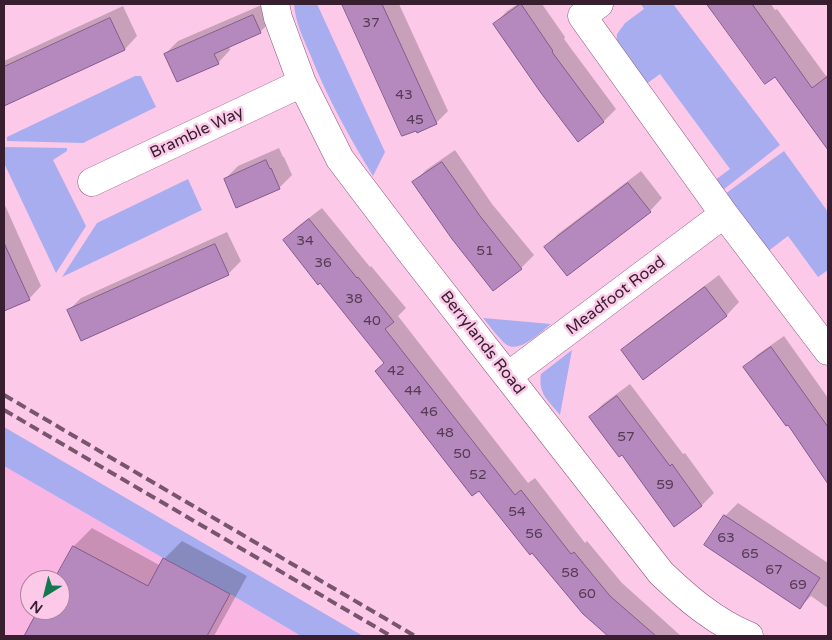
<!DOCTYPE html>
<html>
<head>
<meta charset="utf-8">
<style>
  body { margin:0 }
  #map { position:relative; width:832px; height:640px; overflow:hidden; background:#fcc9e9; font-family:"Varela Round",sans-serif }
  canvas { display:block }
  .frame { position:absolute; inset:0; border:5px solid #371f2f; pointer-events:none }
  .north { position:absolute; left:20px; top:570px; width:50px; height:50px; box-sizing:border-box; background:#fcc9e9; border:1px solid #ad859f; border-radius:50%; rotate:216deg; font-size:14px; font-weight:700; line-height:20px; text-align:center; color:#371f2f }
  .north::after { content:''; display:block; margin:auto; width:18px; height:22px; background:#117850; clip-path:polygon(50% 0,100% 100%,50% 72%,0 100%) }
</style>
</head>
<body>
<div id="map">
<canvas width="832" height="640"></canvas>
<div class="frame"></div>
<div class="north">N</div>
</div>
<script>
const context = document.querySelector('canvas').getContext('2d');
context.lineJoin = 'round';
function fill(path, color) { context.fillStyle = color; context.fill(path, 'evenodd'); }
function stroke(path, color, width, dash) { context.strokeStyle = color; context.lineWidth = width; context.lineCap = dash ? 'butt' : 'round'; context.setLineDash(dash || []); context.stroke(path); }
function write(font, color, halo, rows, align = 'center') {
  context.font = font + ' "Varela Round",sans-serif'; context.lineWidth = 5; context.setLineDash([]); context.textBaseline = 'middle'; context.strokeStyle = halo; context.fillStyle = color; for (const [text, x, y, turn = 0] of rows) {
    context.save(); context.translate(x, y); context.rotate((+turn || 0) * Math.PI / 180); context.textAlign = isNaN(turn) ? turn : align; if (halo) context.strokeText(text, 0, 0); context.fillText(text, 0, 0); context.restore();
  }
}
fill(new Path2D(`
  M4 466 163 558 230 594 301 636H4ZM30 580H60V610H30Z`), '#fbb5e2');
fill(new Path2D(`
  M294 4H317L385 152 373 176C349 137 327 97 310 54 303 39 295 20 294 4Z
  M641 4H673L780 145 723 190 715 180 730 169 660 74 645 85 616 46 617 34 625 23 644 9Z
  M135 76H141L156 107 83 143 7 141V137Z
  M4 147 67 148V151L53 160 86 226 56 273 4 163Z
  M784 151 828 212V270L818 277 788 236 767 252 725 194Z
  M188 179 202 210 62 277 97 223Z
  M483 318 551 324C541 332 520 353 507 345 502 342 488 324 483 318Z
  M572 350 560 415C548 400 538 394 541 374Z
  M4 427 363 636H301L230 594 163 558 4 466Z`), '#a8adef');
fill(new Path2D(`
  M264 4 273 19 260 32 229 46 230 50 218 63 165 54 178 41Z
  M344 4H399L448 111 436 123 417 129 403 135Z
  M518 4H542L565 37 564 39 616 109 604 121 495 24 507 11Z
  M706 4H771L775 10 777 9 826 76 828 74V147L775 75 715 14 714 15Z
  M123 6 137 36 125 49 4 104V61Z
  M279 148 283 157H284L292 175 279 188 225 179 238 166Z
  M455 150 492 204 534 255 521 268 493 289 414 182 426 170Z
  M641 171 662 198 650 211 546 247 558 234Z
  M4 203 41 286 29 299 4 310Z
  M322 208 370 267 371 266 406 308 398 316 528 483 535 478 585 543 587 541 622 583 681 636H609L584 613 532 551 321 281 284 240 297 227Z
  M227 232 241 261 228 274 69 310 81 298Z
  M719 275 739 302 727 315 643 378 622 350 635 338Z
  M784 336 828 398V481L788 423 745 368 757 355Z
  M630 384 683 454 685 453 714 493 701 506 622 453 590 417 603 404Z
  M738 503 828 563V608L811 596 800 607 725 516Z
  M92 528 161 566 164 559 182 541 247 576 214 636H25L40 610H60V580H56L74 546Z`), '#0003');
const building = new Path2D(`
  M342 4H382L437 124 417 133 416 131 402 136Z
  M521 4 553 51 552 52 604 122 578 142 541 93 493 24Z
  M707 4H752L812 88 828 76V150L775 77 765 84Z
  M253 15 261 33 214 54 219 64 177 82 164 54Z
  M110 18 125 50 4 106V67Z
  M266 160 270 169 271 168 280 189 236 208 224 179Z
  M442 162 480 216 522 269 493 291 452 239 412 182Z
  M628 183 651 212 567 276 544 247Z
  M309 219 357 278 358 277 394 322 385 329 515 495 521 490 571 554 574 552 610 596 656 636H608L583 614 532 553 530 555 479 491 472 496 375 371 384 363 320 283 318 285 283 240Z
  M4 243 30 300 4 311Z
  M215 244 229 275 81 341 67 310Z
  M705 287 727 316 643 380 621 350Z
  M771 347 828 427V484L788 425 786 426 743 367Z
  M617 396 670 466 672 464 702 506 674 527 622 455 619 457 589 417Z
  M724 515 820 578 800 609 704 545Z
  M73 546 148 586 163 558 230 594 207 636H24L38 610H60V580H54Z`);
fill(building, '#b589be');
stroke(building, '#835a8b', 1);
const street = new Path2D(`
  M275 4 278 18 302 83 340 159 409 250 661 573C687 598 715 622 749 636
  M599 4 582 16 724 214 828 351
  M92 182 302 83
  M508 376 724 214`);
stroke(street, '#8c5479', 29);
stroke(street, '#fff', 28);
stroke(new Path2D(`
  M4 395 415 636
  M4 410 391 636`), '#77566c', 4, [10, 5]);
write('14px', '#563a53', null, [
  ["37",371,23],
  ["43",404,95],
  ["45",415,120],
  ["34",305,241],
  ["51",485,251],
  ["36",323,263],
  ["38",354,299],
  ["40",372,321],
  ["42",396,371],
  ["44",413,391],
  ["46",429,412],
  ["48",445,433],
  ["57",626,437],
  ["50",462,454],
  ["52",478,475],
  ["59",665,485],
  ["54",517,512],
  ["56",534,534],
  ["63",726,538],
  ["65",750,554],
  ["67",774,570],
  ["58",570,573],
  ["69",798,585],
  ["60",587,594]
]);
write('16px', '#371f2f', '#fcc9e9', [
  ["Bramble Way",197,133,-25],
  ["Meadfoot Road",616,296,-37],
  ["Berrylands Road",482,343,52]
]);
</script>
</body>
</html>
